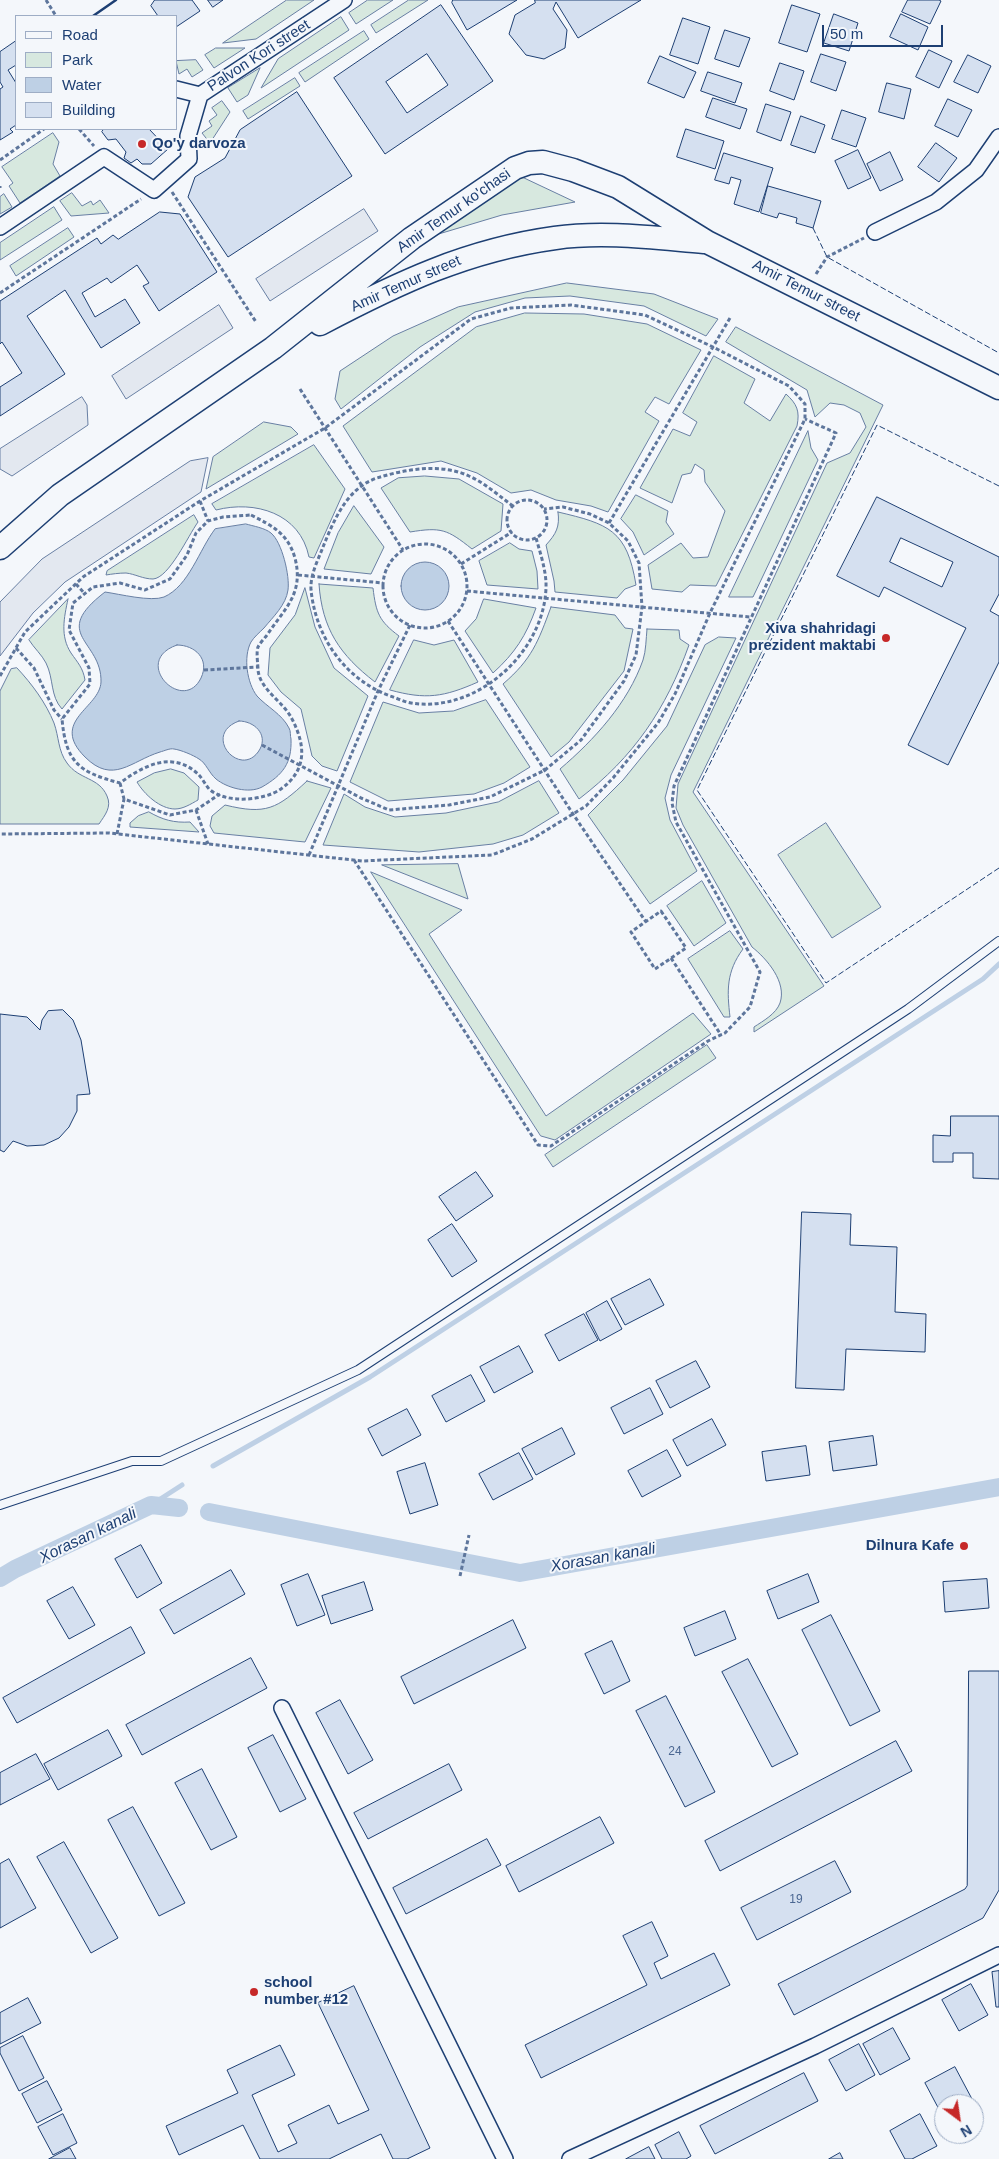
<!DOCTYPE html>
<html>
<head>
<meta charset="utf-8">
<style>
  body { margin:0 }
  #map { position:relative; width:999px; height:2159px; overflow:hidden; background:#f4f7fb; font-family:Helvetica,sans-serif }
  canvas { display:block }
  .legend { position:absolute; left:15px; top:15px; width:162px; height:115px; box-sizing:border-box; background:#f4f7fb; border:1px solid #9eadc5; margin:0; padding:6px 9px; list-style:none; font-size:15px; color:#1d3f73 }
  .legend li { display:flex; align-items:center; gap:10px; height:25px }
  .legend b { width:25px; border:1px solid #9eadc5 }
  .north { position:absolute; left:934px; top:2094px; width:50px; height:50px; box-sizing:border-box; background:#f4f7fb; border:1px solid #9eadc5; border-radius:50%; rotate:149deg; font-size:14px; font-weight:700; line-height:20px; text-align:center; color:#1d3f73 }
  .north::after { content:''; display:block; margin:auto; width:18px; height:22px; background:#c62828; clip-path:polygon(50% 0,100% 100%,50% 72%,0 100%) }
  .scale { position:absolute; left:822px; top:25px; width:121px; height:22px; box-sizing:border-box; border:2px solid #1d3f73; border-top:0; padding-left:6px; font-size:15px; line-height:18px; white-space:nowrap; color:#1d3f73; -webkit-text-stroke:4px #f4f7fb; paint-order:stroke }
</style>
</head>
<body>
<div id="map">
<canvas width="999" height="2159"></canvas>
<ul class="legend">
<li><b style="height:6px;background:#f4f7fb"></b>Road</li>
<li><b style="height:14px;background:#d7e8df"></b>Park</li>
<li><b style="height:14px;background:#bed0e5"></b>Water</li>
<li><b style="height:14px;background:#d5e0f0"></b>Building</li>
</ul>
<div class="north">N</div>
<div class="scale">50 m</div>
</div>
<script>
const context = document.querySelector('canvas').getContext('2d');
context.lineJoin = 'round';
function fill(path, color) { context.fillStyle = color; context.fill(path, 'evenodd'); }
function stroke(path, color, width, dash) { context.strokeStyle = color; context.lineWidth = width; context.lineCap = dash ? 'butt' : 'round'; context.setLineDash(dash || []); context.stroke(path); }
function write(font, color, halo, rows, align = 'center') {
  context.font = font + ' Helvetica,sans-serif'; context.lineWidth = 4; context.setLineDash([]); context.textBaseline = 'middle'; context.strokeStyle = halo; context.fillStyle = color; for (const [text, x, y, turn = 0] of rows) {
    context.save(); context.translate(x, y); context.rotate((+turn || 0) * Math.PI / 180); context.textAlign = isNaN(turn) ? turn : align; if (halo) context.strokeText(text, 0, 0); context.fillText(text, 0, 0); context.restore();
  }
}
const green = new Path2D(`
  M287 0H314L256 39 223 43Z
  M368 0H393L356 24 349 13Z
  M409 0H428L376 33 371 25Z
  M341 17 349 30 261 88 278 59Z
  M364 31 369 39 305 82 299 73Z
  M216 48H245L214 68 205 55Z
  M196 60 203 70 192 77 187 69 179 74 176 61Z
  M260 68 248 95 237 102 228 88Z
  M295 78 300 86 248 119 243 111Z
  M222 101 230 112 210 143 202 133 212 126 209 121 217 115 212 108Z
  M53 133 59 142 53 164 60 176 20 203 9 186 13 183 2 167Z
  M522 177 575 202 502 215 432 236Z
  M72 193 82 206 91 201 93 205 100 200 109 213 71 216 60 201Z
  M4 194 12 207 0 214V197Z
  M54 207 62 220 0 260V243Z
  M68 228 74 237 16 276 10 266Z
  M567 283 654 294 718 319 706 336 644 306 570 296 525 298 475 312 420 347 341 409 335 399 340 371 393 336 458 307Z
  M525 313 584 314 647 324 701 350 669 404 655 397 645 412 659 421 608 512 591 506 556 500 531 490 511 493 477 473 441 461 372 472 343 426 476 327Z
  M736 327 883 405 693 792 824 986 754 1032V1027C763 1021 776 1014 780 1003 787 982 767 959 752 947L683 825 676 808 678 784 827 463 850 453 866 427 860 413 844 405 830 403 815 417 807 390 726 342Z
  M714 356 755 379 744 403 770 421 786 394C797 404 800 411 797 426L716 586 690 585 682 592 652 589 648 565 681 543 693 558 708 557 725 511 705 482 704 470 695 464 691 473 682 475 672 503 640 488 673 429 690 436 697 422 683 413Z
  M264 422 291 427 298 434 206 489 213 457Z
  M808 431 811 448 818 460 753 597H729Z
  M314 445 345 489 314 558 309 557C300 513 255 500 216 510L212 504Z
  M425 476 459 479 503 504 501 531 472 549C447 529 441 527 410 532L381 488 398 478Z
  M636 495 668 511 666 522 674 534 644 555 633 532 621 519Z
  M354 506 384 547 371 574 324 569 338 533Z
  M558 512C609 524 627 530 636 585L625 589 617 598 555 592 554 581 546 545C556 534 560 527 558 512Z
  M194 515 198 522C188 536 169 578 153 579 143 579 135 574 126 573 119 573 112 574 106 575L107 571Z
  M510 543 519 549 532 551 537 571 538 589 487 585 479 561Z
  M319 584 373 588C376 613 379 621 399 636L375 682C340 655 322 629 319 584Z
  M305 588 315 627 334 668 368 696 337 771 322 766 312 756 301 709 281 692 268 675 270 648 295 615Z
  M68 599C64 618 60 636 71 653 78 663 83 668 85 680L62 709C50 696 54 679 46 663 42 655 34 648 29 640Z
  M484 599 536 608C526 636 515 653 493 673L465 631 476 619Z
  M551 607 615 615 625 628 633 629 624 671 569 742 551 757 503 684C532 659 538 642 551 607Z
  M647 629 679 630 680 639 689 645C666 709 634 757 579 799L560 769C594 740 628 703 643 660 646 651 646 639 647 629Z
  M719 637 736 638 671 775 665 798 670 820 697 871 650 904 588 815 623 780 667 726 705 645Z
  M414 640 434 645 454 640 478 682C444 697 426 700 390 690Z
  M17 668C32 684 46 703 54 723 59 737 58 751 67 763 79 780 99 777 107 796 112 807 105 815 99 824H0V691L11 669Z
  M486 700 530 767 504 783 474 794 388 801 350 782 383 702 419 713 453 711Z
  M171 769 184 773 199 787 198 800C191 804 183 809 175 809 160 809 144 794 137 782L154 773Z
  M307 781 331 788 305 842 214 833 210 826 212 816 225 805C266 815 277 809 307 781Z
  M539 781 559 813 523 835 493 844 419 852 323 845 344 794 365 807 395 817 446 813 498 802Z
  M149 812C163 820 174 823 190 822L199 832 130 827V823L138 816Z
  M826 823 881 907 832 938 778 855Z
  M458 864 468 899 382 865Z
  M371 872 462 910 429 934 546 1116 693 1013 711 1034 555 1140 541 1136Z
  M702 881 726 923 694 946 667 906Z
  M730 931 743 949C726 972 727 991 730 1017H724L688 959Z
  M707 1045 716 1058 553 1167 545 1155Z`);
fill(green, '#d7e8df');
stroke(green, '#687fa3', 1);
const parking = new Path2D(`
  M364 209 378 231 270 301 256 279Z
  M219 305 233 328 126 399 112 376Z
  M82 397 87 405 88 425 12 476 0 469V449Z
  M208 458 201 492 65 582 33 613 0 656V602L42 559 190 461Z`);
fill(parking, '#e3e8f0');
stroke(parking, '#687fa3', 1);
const water = new Path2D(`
  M246 524C253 526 265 528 271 533 282 542 290 576 288 590 286 605 273 617 264 628 260 632 254 637 251 642 243 657 247 683 257 696 267 707 282 714 289 728 291 731 290 736 291 739 292 763 283 775 262 787 249 794 227 788 216 779 209 773 206 763 199 759 193 755 181 750 174 749 170 748 164 751 160 752 131 761 113 785 85 757 49 721 100 708 101 682 102 640 49 635 105 592 119 594 151 602 164 597 189 586 199 550 215 529ZM177 645C195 645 210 659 201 678 183 715 130 661 177 645ZM239 721C254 721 268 734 260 749 242 781 200 735 239 721Z
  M401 586a24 24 0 1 1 48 0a24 24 0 1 1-48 0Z`);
fill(water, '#bed0e5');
stroke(water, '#687fa3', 1);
stroke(new Path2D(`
  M213 1466 370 1377 983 979 999 964
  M151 1505 182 1485`), '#bed0e5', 5);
stroke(new Path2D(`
  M209 1512 520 1573 999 1487
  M0 1578 15 1569 151 1505 179 1508`), '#bed0e5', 18);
const building = new Path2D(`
  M155 0H192L200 11 176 27V16H158L151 6Z
  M208 0H223L213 7Z
  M453 0H517L467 30 452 3Z
  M535 0H641L578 38 556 2 553 9 567 30 565 48 544 59 526 55 509 34 515 15 535 3Z
  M908 0H939L941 1 930 24 902 12Z
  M441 5 493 81 385 154 334 78ZM427 54 448 85 407 113 386 82Z
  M792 5 820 14 807 52 779 43Z
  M834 14 858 23 849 51 824 43Z
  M901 14 928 27 918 50 890 37Z
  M683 18 710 27 698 64 670 55Z
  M725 30 750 38 739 67 715 59Z
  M16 41V65L8 70 16 83V125L10 129 13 132 0 140V89L3 87 0 82V52Z
  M929 50 952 61 939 88 916 77Z
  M821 54 846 62 836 91 811 82Z
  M968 55 991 66 978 93 954 82Z
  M660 56 696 72 684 98 648 83Z
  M780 63 804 71 794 100 770 91Z
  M708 72 742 83 735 103 701 91Z
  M887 83 911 89 904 119 879 112Z
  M297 92 352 176 228 257 188 197 195 177 225 158 240 130Z
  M713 98 747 109 740 129 706 117Z
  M948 99 972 110 958 137 935 126Z
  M766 104 791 112 781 141 757 132Z
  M842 110 866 118 856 147 832 139Z
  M801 116 825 125 815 153 791 145Z
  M104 129H149L168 149 151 164H142L137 159 131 163 124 158 126 152 116 139 108 140 102 132Z
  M686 129 724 141 715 169 677 157Z
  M936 143 957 158 939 182 918 167Z
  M858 150 871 178 848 189 835 161Z
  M890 152 903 180 880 191 867 164Z
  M724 153 773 168 759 212 734 204 741 180 731 177 729 184 715 180Z
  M768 186 821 201 813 228 796 223 797 218 779 213 777 218 761 213Z
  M160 212 180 214 217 272 159 311 143 286 149 283 137 265 111 283 107 278 82 293 95 317 125 299 140 323 101 348 65 290 27 316 65 374 0 416V387L22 373 2 342 0 344V301L97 238 101 244 113 235 118 239Z
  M877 497 999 557V594L990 611 999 616V662L948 765 908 745 966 628 884 587 879 597 837 576ZM901 538 953 562 942 587 890 562Z
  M63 1010 73 1020 81 1040 90 1094 77 1095V1111L69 1127 59 1138 44 1145 27 1146 13 1141 4 1152 0 1150V1014L27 1017 40 1030 42 1020 48 1011Z
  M951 1116H999V1179L973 1178V1153H953V1162H933V1135L950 1136Z
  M476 1172 493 1196 456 1221 439 1197Z
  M802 1212 851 1214 850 1245 897 1247 895 1312 926 1314 925 1352 846 1349 844 1390 796 1388Z
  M452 1224 477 1261 452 1277 428 1240Z
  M650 1279 664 1305 625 1325 611 1299Z
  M607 1301 622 1329 600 1341 586 1313Z
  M584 1314 598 1340 559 1361 545 1335Z
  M519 1346 533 1372 494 1393 480 1367Z
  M696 1361 710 1387 670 1408 656 1381Z
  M471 1375 485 1401 446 1422 432 1396Z
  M650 1388 663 1414 624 1434 611 1408Z
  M407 1409 421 1435 382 1456 368 1429Z
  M712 1419 726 1445 687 1466 673 1440Z
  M562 1428 575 1454 536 1475 522 1449Z
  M873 1436 877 1465 833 1471 829 1442Z
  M806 1446 810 1475 766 1481 762 1452Z
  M667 1450 681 1476 642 1497 628 1471Z
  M519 1453 533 1479 493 1500 479 1474Z
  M425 1463 438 1505 410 1514 397 1472Z
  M141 1545 162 1583 137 1598 115 1559Z
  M231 1570 245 1594 174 1634 160 1610Z
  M308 1574 325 1615 297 1626 281 1585Z
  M808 1574 819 1602 778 1619 767 1591Z
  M987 1579 989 1608 945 1612 943 1582Z
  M364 1582 373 1610 331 1624 322 1596Z
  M73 1587 95 1625 69 1639 47 1601Z
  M725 1611 736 1639 695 1656 684 1628Z
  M831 1615 880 1711 850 1726 802 1630Z
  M513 1620 526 1648 414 1704 401 1677Z
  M131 1627 145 1653 17 1723 3 1698Z
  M612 1641 630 1681 604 1694 585 1654Z
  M251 1658 267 1688 142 1755 126 1725Z
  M748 1659 798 1754 772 1767 722 1672Z
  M969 1671H999V1890L983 1918 794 2015 778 1984 965 1889 967 1886Z
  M666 1696 715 1792 685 1807 636 1711Z
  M340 1700 373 1760 348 1774 316 1713Z
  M108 1730 122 1756 58 1790 44 1764Z
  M273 1735 306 1799 280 1812 248 1748Z
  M896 1741 912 1771 720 1871 705 1841Z
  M36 1754 50 1779 0 1805V1773Z
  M449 1764 462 1790 368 1839 354 1813Z
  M202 1769 237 1837 211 1850 175 1783Z
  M133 1807 185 1903 159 1916 108 1820Z
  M600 1817 614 1843 519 1892 506 1866Z
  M487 1839 501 1865 406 1914 393 1888Z
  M64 1842 118 1938 91 1953 37 1857Z
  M9 1859 36 1908 0 1928V1864Z
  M835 1861 851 1892 757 1940 741 1908Z
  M652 1922 668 1956 654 1963 661 1979 714 1953 730 1985 541 2078 525 2045 647 1985 623 1936Z
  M999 1971V2007H996L992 1972Z
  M971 1984 988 2015 959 2031 942 2000Z
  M354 1986 430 2148 407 2159H393L381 2134 329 2159H260L243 2125 179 2155 166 2126 238 2093 227 2070 280 2045 295 2075 252 2095 278 2152 297 2143 288 2125 329 2105 338 2124 369 2110 318 2003Z
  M28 1998 41 2023 0 2044V2013Z
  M893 2028 910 2059 880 2075 863 2044Z
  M23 2036 44 2078 19 2091 0 2053V2048Z
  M859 2044 875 2075 846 2091 829 2060Z
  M955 2067 972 2099 962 2104H944L942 2115 925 2083Z
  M804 2073 818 2101 715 2154 700 2126Z
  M47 2081 62 2110 37 2123 22 2094Z
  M63 2114 77 2143 53 2155 38 2127Z
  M920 2114 937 2146 912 2159H905L890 2131Z
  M679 2132 691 2156 686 2159H662L655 2145Z
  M649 2147 655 2159H626Z
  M70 2148 76 2159H49Z
  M840 2153 843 2159H829Z`);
fill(building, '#d5e0f0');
stroke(building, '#1d3f73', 1);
const lane = new Path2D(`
  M0 1505 132 1461H161L358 1370 908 1009 999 941`);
const street = new Path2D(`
  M176 89 200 95 344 0
  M0 227 104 157 154 190 189 159 188 136 200 95
  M875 232 936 202 976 170 999 137
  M282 1708 505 2159
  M570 2159 815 2046 999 1955`);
const primary = new Path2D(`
  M320 324C398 283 467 250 555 238 604 231 655 238 704 242
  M0 548 60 495 273 348 412 238 515 168 529 163 543 162 573 170 618 187 707 242 999 388`);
stroke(lane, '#1d3f73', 10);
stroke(street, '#1d3f73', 18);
stroke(primary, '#1d3f73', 25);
stroke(new Path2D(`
  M46 0 56 16
  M79 129 94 146
  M0 160 44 129
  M0 186V188
  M172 192 256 322
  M816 274 827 257 864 238
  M0 293 141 199
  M300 389 403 550
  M507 520a20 20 0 1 1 40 0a20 20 0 1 1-40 0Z
  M200 501 208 521
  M513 506C499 496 485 483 469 476 441 463 406 469 377 478 347 488 334 520 323 547 318 560 310 575 311 590 316 638 345 679 390 696 397 698 404 702 411 703 478 714 548 649 546 582 545 567 540 552 536 538
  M251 515C273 526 288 534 295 558 304 594 285 608 267 635 264 639 260 643 258 647 256 653 258 664 258 670 260 690 284 702 292 719 306 746 307 770 281 789 263 801 226 804 209 789 205 784 202 778 198 774 172 750 143 766 120 783 78 772 66 762 62 719L90 684 89 668 69 630 73 603 93 587 120 583 145 590 170 579 187 555 196 533 208 521 223 517Z
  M609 523 730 318
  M383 586a42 42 0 1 1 84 0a42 42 0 1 1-84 0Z
  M461 564 512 532
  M298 575 383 583
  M76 584 84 593
  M467 591 750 617
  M448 621 573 814 646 922
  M16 648 34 668 54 710 62 719
  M204 670 258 667
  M0 676 25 632 83 577 200 501 325 428 471 319 511 308 571 305 645 315 713 347 789 386 805 404V419L710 613 675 694 658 723 613 778 586 806 532 839 492 855 362 861 109 833 0 834
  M262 745 361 798 389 810 449 805 490 797 545 770 581 740 624 681 636 655 642 607 639 563 628 541 609 523 590 514 563 507 544 509
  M120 783 124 799 170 815 196 810 220 794
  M196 810 208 844
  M117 834 124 799
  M309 855 378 691 410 625
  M354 860 538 1145 551 1146 708 1041 725 1033 750 1007 760 972 676 822 672 803 674 786 836 433 805 419
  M661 911 686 948 655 969 631 932Z
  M671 958 721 1035
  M460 1576 469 1535`), '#5e769c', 3, [4, 2.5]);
stroke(lane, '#f4f7fb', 8);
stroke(street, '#f4f7fb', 15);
stroke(primary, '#f4f7fb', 22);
stroke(new Path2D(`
  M813 228 827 257 999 353
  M999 486 877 425 697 790 826 983 999 868`), '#1d3f73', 1, [6, 2.5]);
stroke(new Path2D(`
  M93 16 116 0`), '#1d3f73', 2.5);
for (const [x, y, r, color] of [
  [142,144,5,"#c62828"],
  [886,638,5,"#c62828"],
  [964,1546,5,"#c62828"],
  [254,1992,5,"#c62828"]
]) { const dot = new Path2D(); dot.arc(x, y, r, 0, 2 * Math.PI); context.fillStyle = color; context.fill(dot); stroke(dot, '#f4f7fb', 2); }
write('12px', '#4b6792', null, [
  ["24",675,1752],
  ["19",796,1900]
]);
write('15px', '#1d3f73', '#f4f7fb', [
  ["Palvon Kori street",259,56,-33],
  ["Amir Temur ko'chasi",454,211,-35],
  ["Amir Temur street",406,284,-24],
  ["Amir Temur street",806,291,27]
]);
write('bold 15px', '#1d3f73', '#f4f7fb', [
  ["Qo'y darvoza",152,144],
  ["Xiva shahridagi",876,629,"right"],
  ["prezident maktabi",876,646,"right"],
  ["Dilnura Kafe",954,1546,"right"],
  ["school",264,1983],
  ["number #12",264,2000]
], 'left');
write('italic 16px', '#1d3f73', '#f4f7fb', [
  ["Xorasan kanali",88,1536,-26],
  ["Xorasan kanali",603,1558,-10]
]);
</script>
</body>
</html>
